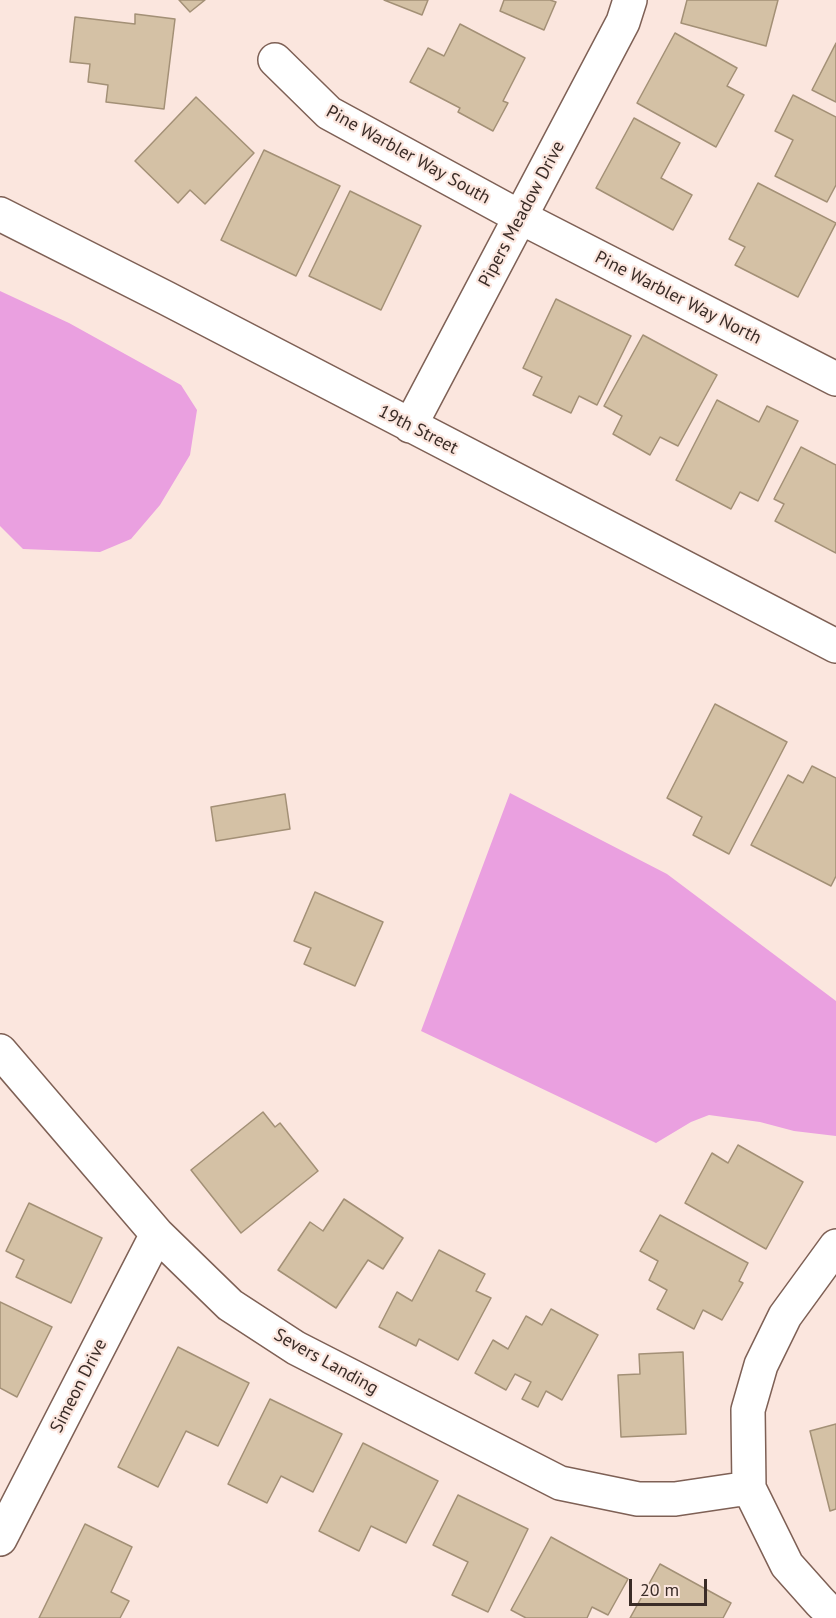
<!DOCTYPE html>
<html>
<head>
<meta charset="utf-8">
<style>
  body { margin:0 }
  #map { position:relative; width:836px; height:1618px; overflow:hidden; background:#fbe6de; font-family:"PT Sans",sans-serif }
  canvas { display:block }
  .scale { position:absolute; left:629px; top:1579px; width:78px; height:27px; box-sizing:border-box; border:3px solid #3a2c27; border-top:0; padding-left:8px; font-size:18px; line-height:21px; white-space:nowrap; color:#3a2c27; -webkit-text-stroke:4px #fbe6de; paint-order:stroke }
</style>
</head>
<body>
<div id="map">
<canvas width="836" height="1618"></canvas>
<div class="scale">20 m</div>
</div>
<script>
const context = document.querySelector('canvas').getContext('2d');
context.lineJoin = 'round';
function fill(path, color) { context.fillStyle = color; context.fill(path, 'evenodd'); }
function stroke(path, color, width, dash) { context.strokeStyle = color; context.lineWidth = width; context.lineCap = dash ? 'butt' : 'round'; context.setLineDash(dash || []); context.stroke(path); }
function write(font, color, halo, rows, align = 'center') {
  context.font = font + ' "PT Sans",sans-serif'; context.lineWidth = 4.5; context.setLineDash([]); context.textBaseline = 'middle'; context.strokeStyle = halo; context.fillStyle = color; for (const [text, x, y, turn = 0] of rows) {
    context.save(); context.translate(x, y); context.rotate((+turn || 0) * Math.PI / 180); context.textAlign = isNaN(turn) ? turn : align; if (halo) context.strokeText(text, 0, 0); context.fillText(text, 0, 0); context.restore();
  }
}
fill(new Path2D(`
  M0 291 69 323 181 385 197 410 190 455 160 505 131 539 100 552 23 549 0 526Z
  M510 793 667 874 836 1001V1136L794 1131 760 1122 709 1115 691 1122 656 1143 421 1031Z`), '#eaa0e0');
const building = new Path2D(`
  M179 0H205L190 12Z
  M384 0H428L422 15Z
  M504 0H550L556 2 544 30 500 11Z
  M687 0H778L766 46 681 23Z
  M135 14 175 19 164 109 106 102 108 85 88 82 90 64 70 62 75 17 135 24Z
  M460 24 525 58 503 101 508 103 493 131 458 112 460 108 410 82 428 48 444 56Z
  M675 33 737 68 727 86 744 95 716 147 637 103Z
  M836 43V102L812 90Z
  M793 95 836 117V185L827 202 775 176 793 140 775 131Z
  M196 97 254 153 205 204 190 190 178 203 135 161Z
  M634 118 680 143 661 178 692 195 673 230 596 188Z
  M264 150 340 186 296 276 221 240Z
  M758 183 836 223 798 297 735 265 745 247 729 239Z
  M350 191 421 226 381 310 309 276Z
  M556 299 631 336 597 405 579 396 571 413 533 395 542 377 523 368Z
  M643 335 717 375 678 446 660 437 650 455 613 434 622 416 604 406Z
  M717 400 759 422 767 406 798 421 758 501 740 492 731 509 676 480Z
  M801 447 836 465V553L775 521 784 504 774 499Z
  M715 704 787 742 729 854 693 835 702 817 667 798Z
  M812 766 836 778V876L831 886 751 845 788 775 803 783Z
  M285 794 290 829 216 841 211 807Z
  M315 892 383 922 355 986 304 964 311 948 294 941Z
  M263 1112 275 1127 280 1123 318 1171 241 1233 191 1170Z
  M738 1145 803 1182 766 1249 685 1203 712 1153 728 1163Z
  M344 1199 403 1238 383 1269 368 1260 336 1308 278 1270 310 1222 323 1231Z
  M29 1203 102 1238 71 1303 16 1277 24 1260 6 1251Z
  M660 1215 748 1263 739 1281 743 1283 722 1320 703 1310 694 1329 657 1309 667 1290 649 1280 658 1261 640 1251Z
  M439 1250 485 1274 476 1291 491 1298 458 1360 419 1339 416 1346 379 1327 397 1292 412 1301Z
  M0 1302 52 1327 17 1397 0 1388Z
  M551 1309 598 1335 562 1400 546 1391 538 1407 522 1399 531 1382 515 1374 506 1390 475 1373 493 1340 508 1349 526 1316 542 1325Z
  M178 1347 249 1383 218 1446 186 1431 158 1487 118 1467Z
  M683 1352 686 1434 621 1437 618 1375 640 1374 639 1354Z
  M270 1399 342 1434 313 1492 281 1476 267 1503 228 1484Z
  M836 1424V1509L830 1511 810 1431Z
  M363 1443 438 1481 406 1543 371 1526 359 1551 319 1531Z
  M458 1495 528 1529 488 1612 452 1595 468 1562 433 1545Z
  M85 1524 132 1547 111 1592 129 1601 120 1618H39Z
  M551 1537 628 1579 608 1615 592 1607 587 1618H526L511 1610Z
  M660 1564 731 1603 723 1618H630Z`);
fill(building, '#d4c1a5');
stroke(building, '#a39076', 1.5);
const minor = new Path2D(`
  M275 60 329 113 520 217 836 379
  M0 214 166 298 836 646
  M410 426 623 22 630 0
  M0 1051 157 1234 230 1305 296 1348 560 1483 638 1499H675L749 1488
  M836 1246 785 1316 761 1365 748 1410 749 1488 787 1565 820 1602 836 1618
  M0 1539 157 1234`);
stroke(minor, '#7e6055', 36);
stroke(minor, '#fff', 33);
write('18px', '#3a2c27', '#fbe6de', [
  ["Pine Warbler Way South",408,155,29],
  ["Pipers Meadow Drive",522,214,-62],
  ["Pine Warbler Way North",678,298,27],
  ["19th Street",418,430,27],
  ["Severs Landing",326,1362,29],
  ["Simeon Drive",79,1386,-63]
]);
</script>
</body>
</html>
